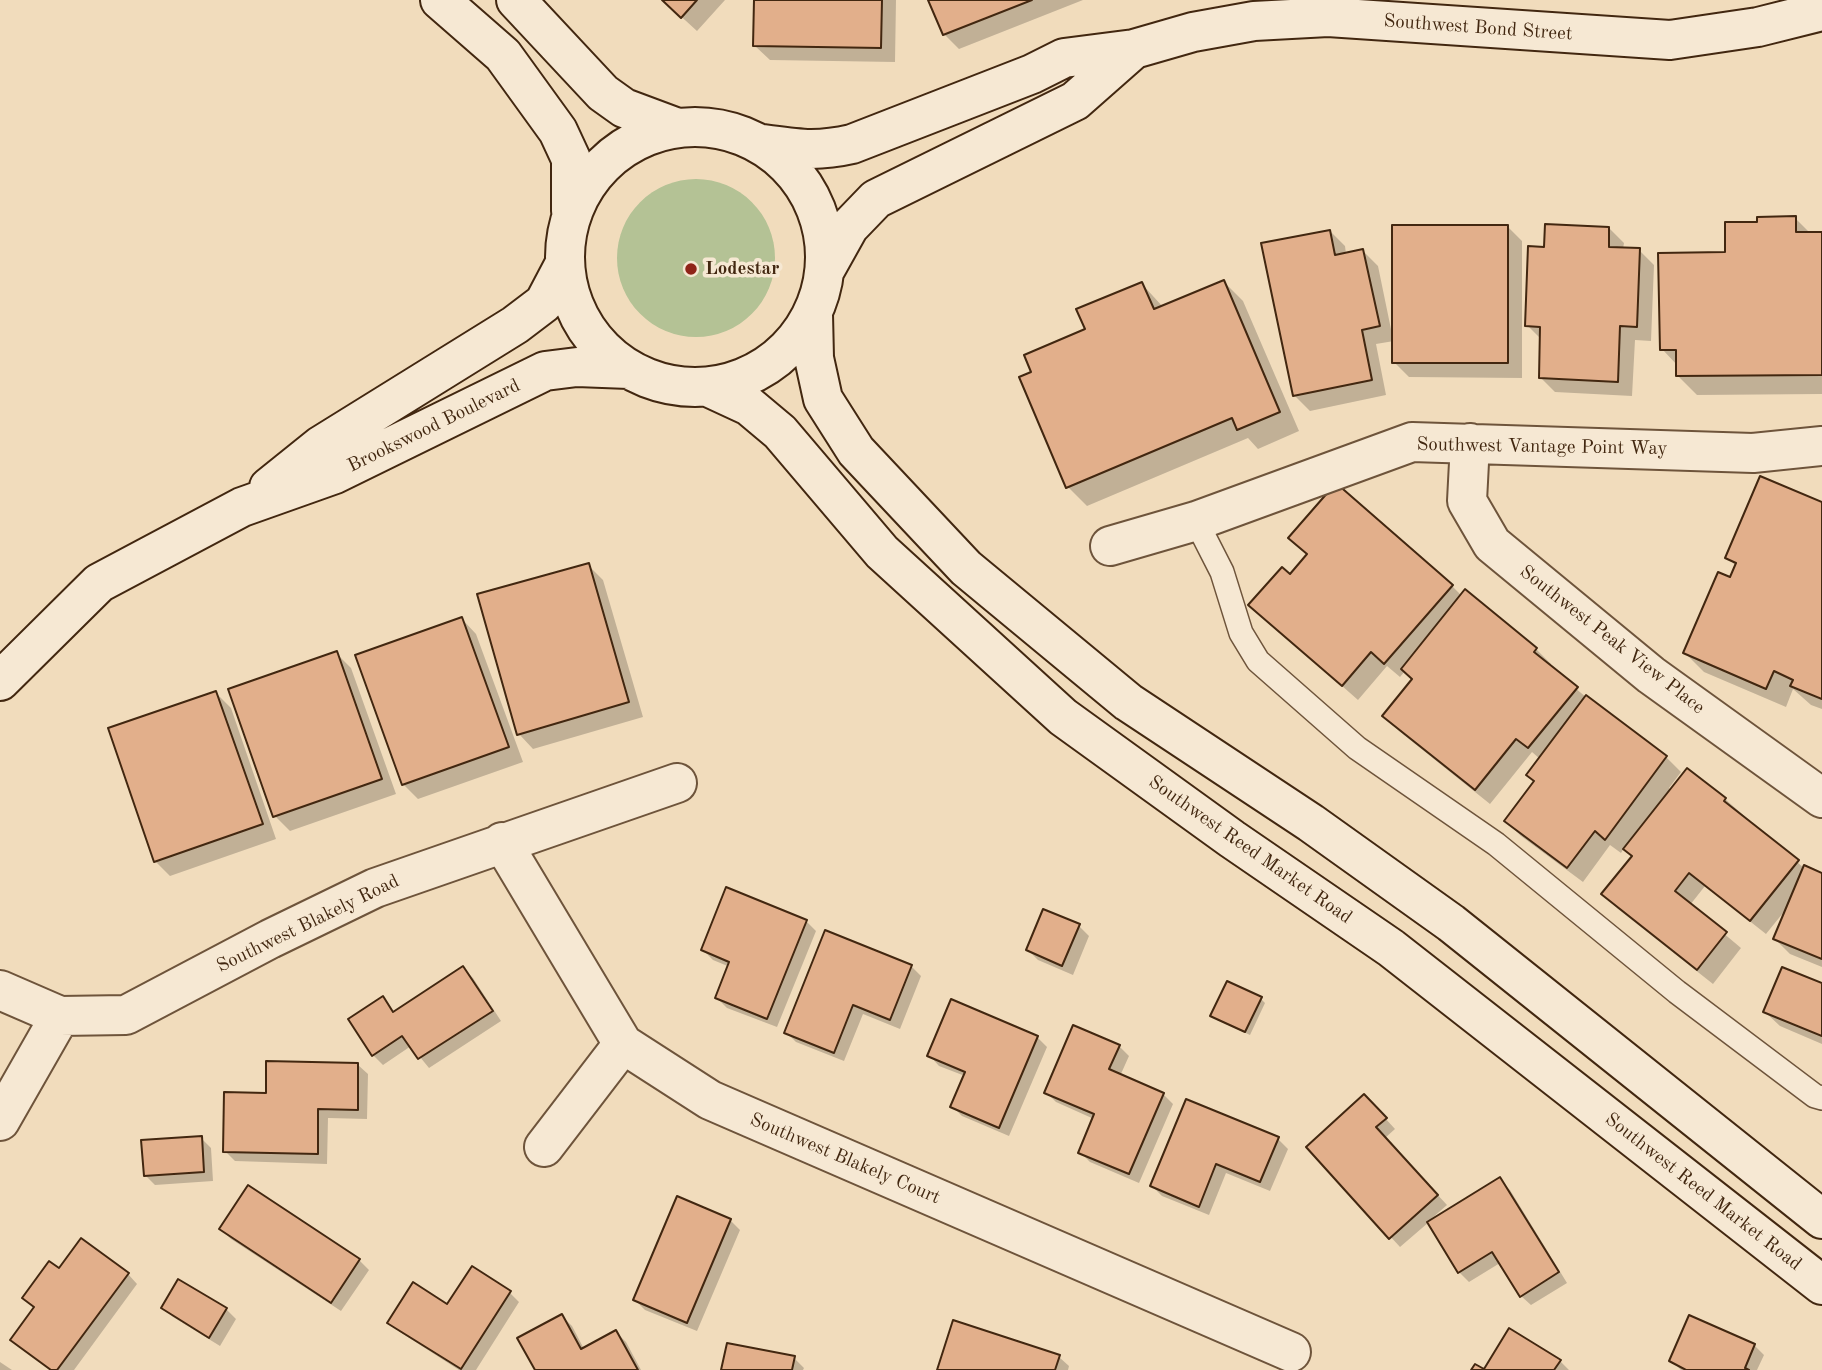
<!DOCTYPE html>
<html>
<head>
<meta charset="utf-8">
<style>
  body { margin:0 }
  canvas { display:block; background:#f1dcbc }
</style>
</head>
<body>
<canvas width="1822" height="1370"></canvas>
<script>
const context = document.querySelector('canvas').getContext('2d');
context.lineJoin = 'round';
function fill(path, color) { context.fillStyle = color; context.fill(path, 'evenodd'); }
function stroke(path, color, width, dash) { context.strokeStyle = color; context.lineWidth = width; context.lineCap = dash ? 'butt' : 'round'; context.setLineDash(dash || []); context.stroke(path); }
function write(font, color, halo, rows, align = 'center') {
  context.font = font + ' "Old Standard TT",serif'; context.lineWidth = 7; context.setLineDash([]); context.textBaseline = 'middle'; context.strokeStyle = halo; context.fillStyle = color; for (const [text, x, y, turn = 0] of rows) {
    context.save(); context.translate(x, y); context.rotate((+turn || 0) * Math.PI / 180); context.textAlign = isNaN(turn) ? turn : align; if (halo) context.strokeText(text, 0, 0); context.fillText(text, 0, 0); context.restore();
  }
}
fill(new Path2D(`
  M617 258a79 79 0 1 1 158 0a79 79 0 1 1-158 0Z`), '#b4c295');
fill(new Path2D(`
  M663 0H725L697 31Z
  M755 0H896L895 62 770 60 755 46Z
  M930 0H1083L959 49 944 34Z
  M1795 218 1811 234H1822V394L1697 395 1678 376V366L1662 349 1727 254 1759 223Z
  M1507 226 1522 241V378L1409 377 1394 362V341L1376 344 1386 395 1310 411 1295 396 1330 231 1345 246 1346 254 1363 251 1378 266 1392 334Z
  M1609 228 1624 243 1623 249 1639 250 1654 265 1651 341 1635 340 1632 396 1555 392 1540 377 1542 340 1527 325 1545 248Z
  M1224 282 1243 301 1299 431 1258 449 1248 438 1087 506 1068 487 1033 373 1142 284 1163 307Z
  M1822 504V709L1811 705 1793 689 1786 707 1704 672 1685 653 1736 566 1727 557Z
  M1290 538 1452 586 1462 596 1536 649 1551 664 1549 666 1587 698 1666 757 1681 772 1669 788 1671 790 1687 770 1725 799 1805 869 1822 875V967L1790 954 1775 939 1787 908 1766 934 1705 886 1690 905 1741 948 1713 984 1618 909 1603 894 1633 857 1624 848 1621 853 1610 845 1583 882 1521 836 1506 821 1536 782 1540 759 1532 752 1490 804 1399 731 1385 716 1414 680 1405 671 1400 677 1387 666 1358 700 1250 605 1290 576 1308 555Z
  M588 565 603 580 643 717 533 749 519 734Z
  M462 619 476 634 523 762 418 799 403 784Z
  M336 653 351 668 396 794 290 831 275 816 230 690Z
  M216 693 231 708 276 839 170 876 155 861Z
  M806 921 816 931 777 1027 727 1008 717 998 730 967 713 960 703 950Z
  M1079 926 1089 936 1073 975 1038 960 1028 950Z
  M911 966 921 976 900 1029 863 1014 844 1061 796 1042 786 1032Z
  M463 968 473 978 501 1021 429 1068 411 1046 383 1065 373 1055 382 999 395 1013Z
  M1822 985V1044L1780 1026 1765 1012Z
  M1261 999 1265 1003 1250 1035 1217 1020 1212 1015Z
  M1037 1037 1047 1047 1009 1136 962 1116 952 1106 965 1076 939 1066 930 1056Z
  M1119 1046 1129 1056 1120 1076 1163 1094 1173 1104 1139 1183 1090 1162 1080 1152 1094 1119 1056 1102 1046 1092Z
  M358 1065 368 1074 367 1119 328 1118 327 1164 235 1161 225 1151 267 1095Z
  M1374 1106 1395 1129 1385 1138 1447 1205 1431 1219 1432 1221 1500 1180 1510 1190 1567 1283 1531 1305 1521 1296 1500 1263 1469 1282 1459 1272 1429 1222 1400 1247 1308 1147Z
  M201 1138 211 1148 213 1181 155 1185 145 1175Z
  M1278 1139 1288 1149 1270 1191 1226 1173 1209 1215 1162 1196 1152 1186Z
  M730 1220 740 1230 697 1331 645 1310 635 1300Z
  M221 1229 359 1260 369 1270 341 1311 231 1239Z
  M59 1270 128 1274 137 1284 74 1370H50L12 1340Z
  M179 1281 226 1309 236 1319 220 1346 173 1317 163 1308Z
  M509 1292 519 1302 476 1370H459L400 1332 390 1323Z
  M562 1316 572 1326 584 1349 616 1332 626 1342 641 1370H537Z
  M1754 1345 1764 1355 1757 1370H1681L1672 1361Z
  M1059 1357 1069 1366 1068 1370H939Z
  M794 1358 804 1368 803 1370H723Z
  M1560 1361 1569 1370H1486Z
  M0 1362 12 1370H0Z`), '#0003');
const building = new Path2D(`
  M662 0H697L681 18Z
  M754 0H882L881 48 753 46Z
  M928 0H1032L943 35Z
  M1796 216V232H1822V375L1676 376V350H1660L1658 253 1725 252V222H1757V217Z
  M1545 224 1609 227V247L1640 248 1637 327 1620 326 1618 382 1539 378 1540 327 1525 326 1528 246 1544 247Z
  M1392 225H1508V363H1392Z
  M1330 230 1335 255 1363 249 1380 326 1362 330 1372 380 1293 396 1261 243Z
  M1224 280 1280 412 1237 430 1232 418 1066 488 1019 377 1031 372 1024 355 1085 329 1076 309 1142 282 1154 309Z
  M1760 476 1822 502V699L1790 686 1793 680 1774 671 1766 689 1683 653 1718 572 1730 577 1736 563 1725 558Z
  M1336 483 1453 585 1384 664 1371 652 1342 686 1248 605 1282 567 1290 574 1307 554 1288 538Z
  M589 563 629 702 517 735 477 594Z
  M1465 589 1537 648 1534 652 1578 687 1528 748 1516 739 1475 790 1382 716 1412 679 1401 669Z
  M462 617 509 747 402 785 355 655Z
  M337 651 382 779 273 817 228 689Z
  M216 691 263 824 154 862 108 728Z
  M1586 695 1667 756 1605 840 1595 831 1567 868 1504 821 1534 781 1526 775Z
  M1687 768 1726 798 1724 801 1799 860 1750 921 1689 873 1675 891 1727 932 1697 970 1601 894 1632 856 1623 849Z
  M1804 865 1822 873V959L1773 939Z
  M726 887 807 920 767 1019 715 998 729 962 701 950Z
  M1043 909 1080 924 1062 966 1026 950Z
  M825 930 912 965 890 1020 853 1005 834 1053 784 1033Z
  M463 966 493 1011 418 1059 402 1036 372 1056 348 1019 383 996 393 1012Z
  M1782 967 1822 983V1036L1763 1012Z
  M1227 981 1262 997 1245 1032 1210 1016Z
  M951 999 1038 1036 999 1128 950 1107 965 1072 927 1056Z
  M1073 1025 1120 1045 1109 1069 1164 1093 1129 1174 1078 1153 1094 1114 1044 1093Z
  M266 1061 358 1063V1110L318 1109V1154L223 1152 224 1092 266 1093Z
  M1364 1094 1387 1118 1376 1127 1438 1195 1389 1239 1306 1147Z
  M1186 1099 1279 1137 1260 1182 1216 1164 1199 1207 1150 1186Z
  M202 1136 204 1172 144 1176 141 1140Z
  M1500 1177 1559 1272 1520 1297 1492 1252 1458 1273 1427 1222Z
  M248 1185 360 1259 331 1303 219 1229Z
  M677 1196 731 1219 687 1323 633 1300Z
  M81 1238 129 1273 57 1370H51L10 1340 34 1307 22 1298 49 1261 59 1268Z
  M472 1266 511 1291 461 1369 387 1323 413 1282 447 1304Z
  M178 1279 227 1308 209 1338 161 1308Z
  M562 1314 581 1349 616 1330 638 1370H535L517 1338Z
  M1689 1315 1755 1344 1745 1368 1749 1370H1686L1669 1361Z
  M953 1320 1060 1355 1055 1370H937Z
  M1509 1328 1561 1360 1554 1370H1471L1475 1364 1484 1369Z
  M727 1343 795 1356 792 1370H721Z`);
fill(building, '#e2af8b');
stroke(building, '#422710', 2);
const lane = new Path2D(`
  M1196 521 1222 572 1241 633 1258 661 1357 748 1496 844 1677 992 1815 1096 1822 1098`);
const street = new Path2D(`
  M1470 443 1467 501 1492 544 1651 675 1822 798
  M1110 546 1196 521 1412 442 1753 453 1822 446
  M502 842 623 1044 710 1100 1291 1352
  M0 990 60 1016 126 1015 270 939 375 888 677 783
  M0 1121 60 1016
  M544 1147 623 1044`);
const secondary = new Path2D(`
  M440 0 503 55 558 131 571 159V211
  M516 0 603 93 624 108 675 127
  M565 257a130 130 0 1 1 260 0a130 130 0 1 1-260 0Z
  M762 144C797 149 817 152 852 144L1032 74 1064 58 1134 49 1193 32 1254 21 1328 17 1670 40 1758 27 1822 11
  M825 270 849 227 876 199 1075 101 1134 49
  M813 314 814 358 823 399 856 451 966 568 1128 702 1311 823 1451 923 1822 1219
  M708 387 749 406 780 432 882 552 1063 717 1232 839 1391 948 1822 1285
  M269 487 320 446 515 325 544 303 564 265
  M0 681 99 583 242 507 335 474 545 371 577 367 629 369`);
stroke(lane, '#6e543b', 26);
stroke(street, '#6e543b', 42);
stroke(secondary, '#422710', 42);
stroke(lane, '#f6e8d3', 23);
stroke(street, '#f6e8d3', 38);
stroke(secondary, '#f6e8d3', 38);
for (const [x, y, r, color] of [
  [691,269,7,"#8f2418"]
]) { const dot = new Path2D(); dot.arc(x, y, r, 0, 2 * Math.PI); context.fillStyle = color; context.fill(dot); stroke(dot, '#f6e8d3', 2.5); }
write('19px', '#422710', '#f6e8d3', [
  ["Southwest Bond Street",1478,28,4],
  ["Brookswood Boulevard",434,426,-26],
  ["Southwest Vantage Point Way",1542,447,1],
  ["Southwest Peak View Place",1612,640,38],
  ["Southwest Reed Market Road",1250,850,35],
  ["Southwest Blakely Road",308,924,-26],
  ["Southwest Blakely Court",845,1159,23],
  ["Southwest Reed Market Road",1703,1192,38]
]);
write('bold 19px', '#422710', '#f6e8d3', [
  ["Lodestar",705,269]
], 'left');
</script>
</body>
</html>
